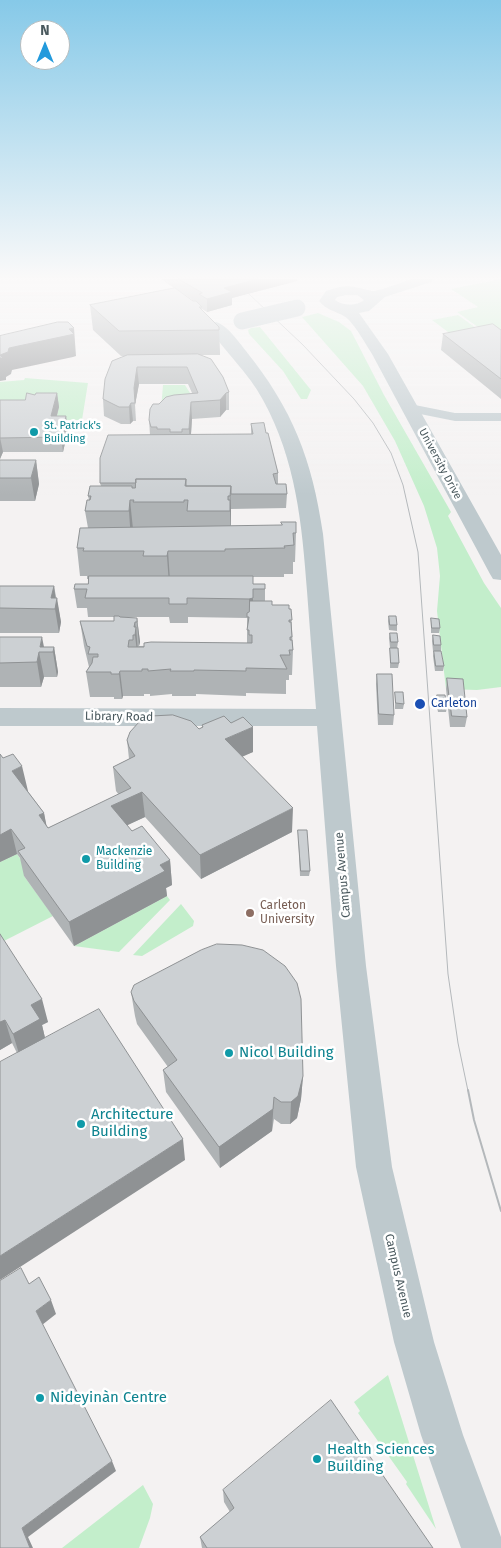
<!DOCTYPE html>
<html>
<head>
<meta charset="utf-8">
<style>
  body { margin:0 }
  #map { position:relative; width:501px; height:1548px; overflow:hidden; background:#f4f2f2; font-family:"Fira Sans",sans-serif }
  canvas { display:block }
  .north { position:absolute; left:20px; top:20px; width:50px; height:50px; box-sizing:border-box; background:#fff; border:1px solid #b7bdbf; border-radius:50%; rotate:0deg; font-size:14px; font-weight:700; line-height:20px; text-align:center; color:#4a595e }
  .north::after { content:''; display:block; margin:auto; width:18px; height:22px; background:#239adc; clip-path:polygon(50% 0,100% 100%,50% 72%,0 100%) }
</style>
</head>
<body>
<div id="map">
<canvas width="501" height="1548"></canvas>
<div class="north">N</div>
</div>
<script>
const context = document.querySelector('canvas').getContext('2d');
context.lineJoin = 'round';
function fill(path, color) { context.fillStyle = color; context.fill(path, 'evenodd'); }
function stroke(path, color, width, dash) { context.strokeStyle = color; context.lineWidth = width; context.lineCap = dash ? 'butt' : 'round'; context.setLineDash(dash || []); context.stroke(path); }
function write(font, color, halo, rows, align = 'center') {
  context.font = font + ' "Fira Sans",sans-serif'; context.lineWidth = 5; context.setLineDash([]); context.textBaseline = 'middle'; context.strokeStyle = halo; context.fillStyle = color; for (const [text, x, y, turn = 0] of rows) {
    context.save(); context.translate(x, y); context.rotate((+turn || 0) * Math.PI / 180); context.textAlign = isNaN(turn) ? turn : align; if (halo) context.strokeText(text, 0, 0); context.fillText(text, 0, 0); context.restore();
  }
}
fill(new Path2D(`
  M501 279V344L457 312 478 307 451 289Z
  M318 313 339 322 351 331 384 395 451 512 448 516 484 583 501 608V687L477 690 446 689 437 611 440 576 437 548 424 506 395 441 363 386 302 317Z
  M458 315 490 338 464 344 432 320Z
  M260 327 311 390 307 399H301L283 371 249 334 248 330 251 328Z
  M25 378 88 383 82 420H56L59 406H29L0 413V382L24 380Z
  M163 385H185L192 396 196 409H161Z
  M17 854 30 873 24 876 53 916 0 943V862Z
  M167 896 170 900 119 952 74 946Z
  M181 904 194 921 193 926 142 956 133 955Z
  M388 1375 436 1529 406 1484 407 1482 358 1413 360 1411 354 1402Z
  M143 1485 153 1504 150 1518 139 1548H62Z`), '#c3eecb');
fill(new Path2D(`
  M410 404 455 413H501V421H455L405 411 403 408 405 405Z`), '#bec9cd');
fill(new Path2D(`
  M412 279H433L431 282 385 297 369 311 359 313 388 354 501 555V580L493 579 490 574 372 354C365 343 358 330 349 320 340 311 327 312 319 301L326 291C345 284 353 286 372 291 378 292 404 281 412 279ZM347 295H357L364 300C357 306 343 306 335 300L337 297Z
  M216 322C227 325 238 341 246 351 293 410 312 459 323 534L366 966 392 1167 434 1342 463 1435 501 1537V1548H461L421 1435 394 1342 356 1167 336 966 317 726H0V708L316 709C313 670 310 631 307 591 302 524 296 460 263 400 248 372 225 352 208 327L210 324Z`), '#bec9cd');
stroke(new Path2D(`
  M249 294 303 345 354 399 373 423 391 453 403 485 418 552 448 974 458 1043 468 1091`), '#b4b8bb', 1);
stroke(new Path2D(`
  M468 1090 474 1120 501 1211`), '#b4b8bb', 2);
stroke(new Path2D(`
  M242 321 297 308`), '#bec9cd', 17);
fill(new Path2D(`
  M161 279H297V281L232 298V305L207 312 202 309V310L219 327 220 352V355H200L229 392V410H226L220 417 192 419 191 435 251 434V424L266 433 278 473V484L287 494 286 508 231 509V526L296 533 295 562H293V574H284V577H253V584H265V601L272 605 291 609 293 650 292 675H289V680H286V694L246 693V696L196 694V696H172V694L150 696V694H144V696H123L122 699H114V697H90L86 672 89 667 84 646 80 621H114V617H88L87 608H77L74 589 88 584 89 579H87V576H80L77 548 88 528 85 511 89 500 88 496 101 486 100 483 150 435 149 420 159 404 192 393 188 384H139L135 405 136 421H133L130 424H121L104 416 103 399 123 356H121L93 330 90 305 174 288ZM181 292 194 301H193ZM120 617H169L170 623H188V617L247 618V643L139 646 140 642 137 618Z
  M501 330V399L441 350 443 334Z
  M57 393 59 407 57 416H66L68 430 63 452H3L0 459V400H25L35 395Z
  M0 460H36L39 484 35 501H0Z
  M0 586H54L61 622 59 633H0Z
  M389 616 397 625V631L389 630 388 621Z
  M431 618 440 628 439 633H431Z
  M390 633 398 642 397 648H390L389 638Z
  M433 635 441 645V651H433L432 641Z
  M0 637 44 647H54L58 672 57 677H44L41 687H0Z
  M390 648 399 663 398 668H390Z
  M434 651 444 666 443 671H435L433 656Z
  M377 674 394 715 393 725H378L376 684Z
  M447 678 467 717 465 727H450L446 689Z
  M395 692 404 704 403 709H395Z
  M437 695 447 707 446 712H438L436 701Z
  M202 725 253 752 242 756 292 832 201 879 145 817 127 825 132 831 170 860 172 885 166 888 167 896 74 946 24 876 20 858 17 854 0 862V754L44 813 46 825 48 828 119 795 116 791 113 767 129 759 127 740 199 729 202 727Z
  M298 830 310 871 309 876H300Z
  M0 934 48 1022 42 1025 45 1038 185 1160 17 1053 12 1043 0 1050Z
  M131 992 303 1076 301 1099 297 1118 290 1124H281L274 1119 272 1131 220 1168 166 1092 163 1070 168 1067 137 1024 135 1016Z
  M223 1490 433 1548H202L200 1537 230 1512 224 1502Z`), '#afb3b5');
fill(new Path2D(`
  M258 279H297V281L232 298V305L207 312V299L224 288Z
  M74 328 76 356 73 357 12 370 11 374 6 377V380L0 381V355L9 348Z
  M137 367 139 384 135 405 136 421 134 388Z
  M57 393 59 407 53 430 51 416Z
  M226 393V410L220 417V400Z
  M191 402 192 419 190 447 189 429Z
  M131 403 133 421 130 424 129 407Z
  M66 416 68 430 63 452 61 437V422Z
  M0 437 3 452 0 459Z
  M36 460 39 484 35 501 31 478Z
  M231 486V541L230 511Z
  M130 500 133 529 131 541 129 511Z
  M168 551 170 580 169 585 167 556Z
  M54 586 56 602 57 598 61 622 59 633 55 609 51 598Z
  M253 598V617L249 618V599Z
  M137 618 140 642 139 646 137 622Z
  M135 622 136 632V627L138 652V660L134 627Z
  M42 637 45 652 40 647Z
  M54 647 58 672 57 677 53 652Z
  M39 652 44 677 41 687 37 662Z
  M120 671 123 696 122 699 119 674Z
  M253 727V752L226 764 225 739Z
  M22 766 28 791 17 796 12 771Z
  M142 792 145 817 115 831 111 806Z
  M293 808 292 832 201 879 200 855Z
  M44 813 49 838 39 815Z
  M11 829 17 854 0 862V835Z
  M170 860 172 885 166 888 167 896 74 946 69 922 160 865Z
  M42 999 48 1022 42 1025 46 1042 20 1057 13 1034 31 1005Z
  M5 1020 12 1043 0 1050V1022Z
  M303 1076 301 1099 297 1118 290 1124 291 1102Z
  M274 1097 272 1131 220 1168 219 1147Z
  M183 1139 185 1160 0 1280V1256Z
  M51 1300 56 1314 42 1325 36 1311Z
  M112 1461 116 1471 28 1537 33 1548H30L22 1528Z`), '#8f9294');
const building = new Path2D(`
  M179 279H258L224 288 232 292 207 299 199 294 202 293Z
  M175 288 193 301H196L202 307H199L219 327V330L119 331 90 305Z
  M58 322H68L74 328 69 329 74 334 70 335 9 348 8 352 0 355 3 358H0V336Z
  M493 324 501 330V379L443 334Z
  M198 354 211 359 223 377 229 392 226 393 220 400 191 402 189 429H182V432H170V429H157V427H151L149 420 150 409 153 404H159L166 397 174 395 198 393 187 367H137L134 388 135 403H131L129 407H119L103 399 105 379 112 361 127 355Z
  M27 393 35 395 36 393H57L51 416H66L65 420 61 422H65L61 437 0 438V400H25Z
  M264 423 266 433H268L278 473 273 474 276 484H286L287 494H231V486H186V479H136V483H100V458L108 435 253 434 251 424Z
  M0 460H36L31 478H0Z
  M136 479H186L185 486H231L230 496H228V500H230V511H187L188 500H184V502H133L134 500H130L129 511H85L87 500H90L91 496H88L90 486H132V488H135Z
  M281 522H296V533H293L294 545 284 546 285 548 225 549V551H168L167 556H143L144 551H83L84 548H77L80 528 282 525Z
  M89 576H253V584H265V589H253V598L249 599 187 598V604H169V598H85L87 589H74L75 584H88Z
  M0 586H54L51 598H57L55 609 0 608Z
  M250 601H272V605H289V609H291L292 620H289V622H291L292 637H290V640H292L293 650H289L290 655H280L287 669 246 668V671L194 670V671H170L171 669 148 671V669H142V671H120L119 674H111V672H86L92 663 93 657H98V654H88L90 647 87 646 80 621H114V616H119L120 617 137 618V622H135L134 627H136L135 635H133V640H129L128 647H144V643L151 642 252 643V635H249V630H247L249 617H247V613L249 612Z
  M389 616H396L397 625H390Z
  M431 618 439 619 440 628H432Z
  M390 633H397L398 642H391Z
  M433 635 440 636 441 645H434Z
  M0 637H42L40 647H54L53 652H39L37 662 0 663Z
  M390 648H398L399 663H391Z
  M434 651H441L444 666H436Z
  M377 674H392L394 715 379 714Z
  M447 678 463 679 467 717 452 716Z
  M395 692H403L404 704 396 703Z
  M437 695H445L447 707H438Z
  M173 715 191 721 199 729 203 727 202 725 224 716 231 723 243 717 253 727 225 739 293 808 200 855 142 792 111 806 132 831 142 826 170 860 160 865 165 871 69 922 18 851 25 848 11 829 0 835V754L3 758 13 754 22 766 12 771 44 813 39 815 48 828 131 788 113 767 135 756 129 747 127 740 130 732 139 722 154 716Z
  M298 830H307L310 871H301Z
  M0 934 42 999 31 1005 40 1019 13 1034 5 1020 0 1022Z
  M217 944 242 945 263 950 285 966 297 983 301 999 303 1076 298 1096 291 1102H281L274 1097 273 1109 219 1147 163 1070 177 1060 134 1001 131 992 134 985 201 950Z
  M99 1009 183 1139 0 1256V1062Z
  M21 1268 29 1284 39 1277 51 1300 36 1311 112 1461 22 1528 30 1548H0V1281Z
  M331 1400 433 1548H207L200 1537 234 1508 223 1490Z`);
fill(building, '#ccd0d3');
stroke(building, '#8f9294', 1);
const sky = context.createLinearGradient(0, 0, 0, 495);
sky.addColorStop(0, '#86c9e8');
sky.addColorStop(0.56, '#faf9f9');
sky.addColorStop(1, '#faf9f900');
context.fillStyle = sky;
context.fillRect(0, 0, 501, 495);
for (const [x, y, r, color] of [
  [34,432,5,"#0f9aa8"],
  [420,704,6,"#1a4fb4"],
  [86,859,5,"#0f9aa8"],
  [250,913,5,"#8d6e63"],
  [229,1053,5,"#0f9aa8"],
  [81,1124,5,"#0f9aa8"],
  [40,1398,5,"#0f9aa8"],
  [317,1459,5,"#0f9aa8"]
]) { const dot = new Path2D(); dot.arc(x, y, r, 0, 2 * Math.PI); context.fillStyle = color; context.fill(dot); stroke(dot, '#fff', 2); }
write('11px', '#0d838f', '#fff', [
  ["St. Patrick's",44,426],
  ["Building",44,439]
], 'left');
write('11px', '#4a595e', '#fff', [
  ["University Drive",440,464,62]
]);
write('12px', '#164399', '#fff', [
  ["Carleton",431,704]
], 'left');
write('12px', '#4a595e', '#fff', [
  ["Library Road",119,717,1],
  ["Campus Avenue",343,875,-95],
  ["Campus Avenue",398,1276,77]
]);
write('12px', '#0d838f', '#fff', [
  ["Mackenzie",96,852],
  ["Building",96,866]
], 'left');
write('12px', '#785e54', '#fff', [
  ["Carleton",260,906],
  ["University",260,920]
], 'left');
write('15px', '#0d838f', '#fff', [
  ["Nicol Building",239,1053],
  ["Architecture",91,1115],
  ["Building",91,1132],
  ["Nideyinàn Centre",50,1398],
  ["Health Sciences",327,1450],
  ["Building",327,1467]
], 'left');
</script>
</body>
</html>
